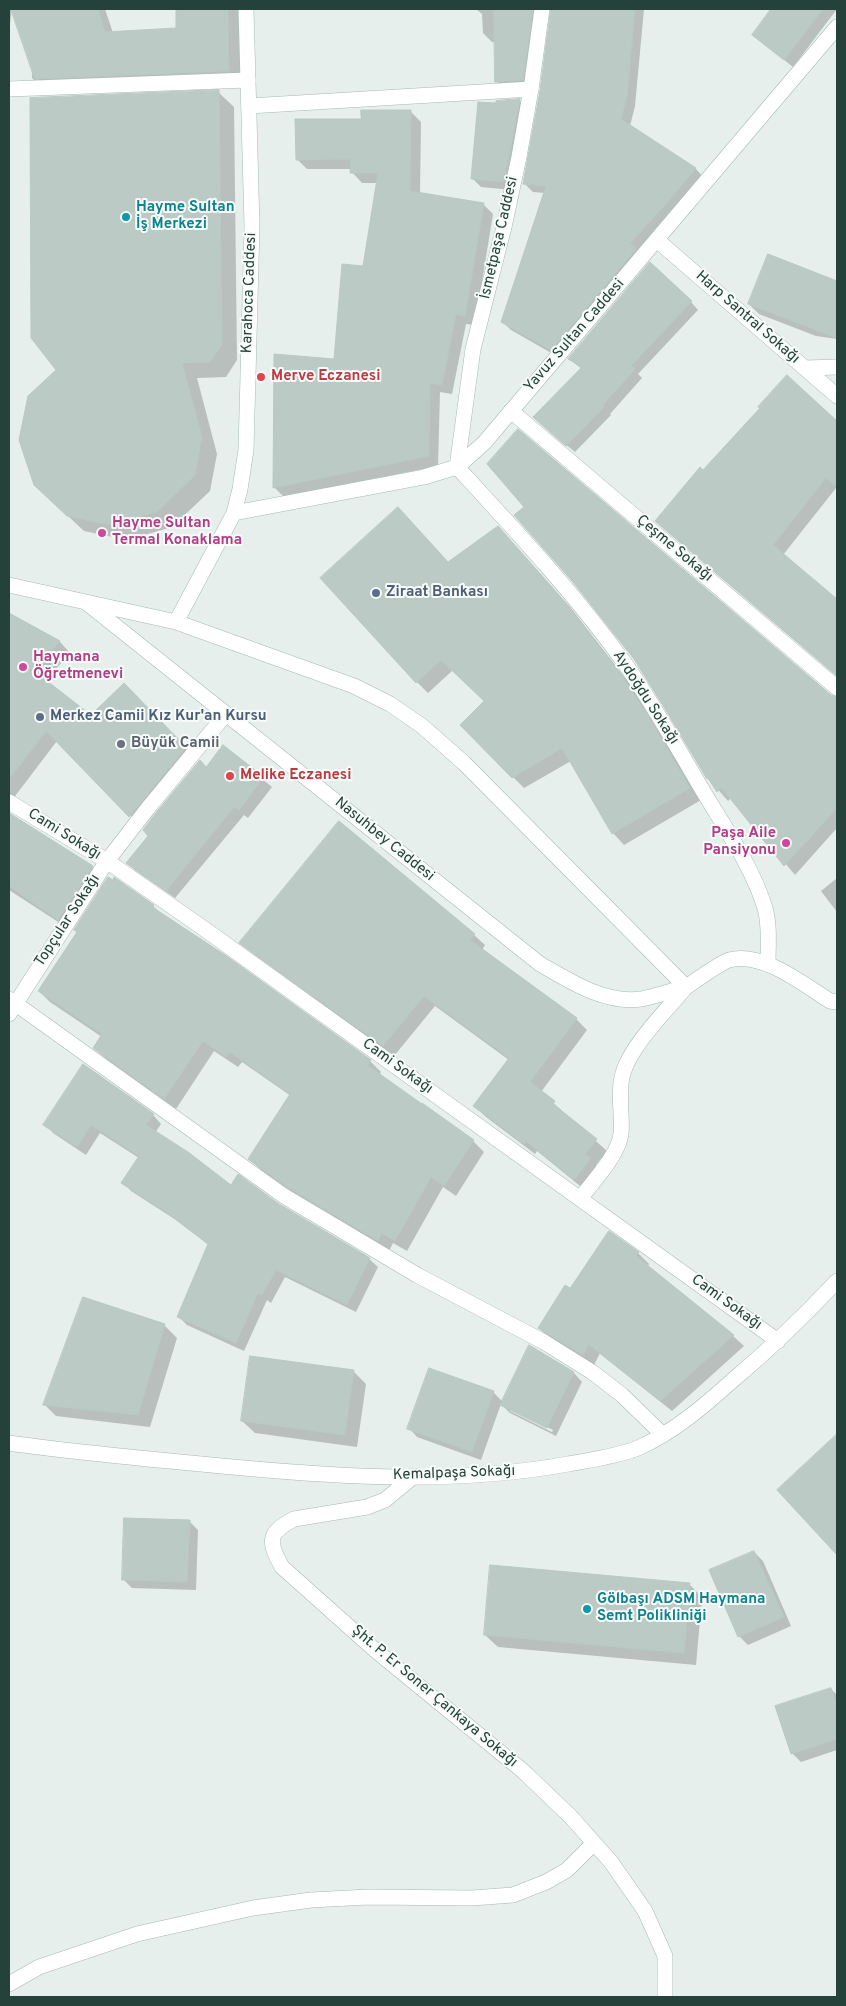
<!DOCTYPE html>
<html>
<head>
<meta charset="utf-8">
<style>
  body { margin:0 }
  #map { position:relative; width:846px; height:2006px; overflow:hidden; background:#e6efeb; font-family:Overpass,sans-serif }
  canvas { display:block }
  .frame { position:absolute; inset:0; border:10px solid #24423a; pointer-events:none }
</style>
</head>
<body>
<div id="map">
<canvas width="846" height="2006"></canvas>
<div class="frame"></div>
</div>
<script>
const context = document.querySelector('canvas').getContext('2d');
context.lineJoin = 'round';
function fill(path, color) { context.fillStyle = color; context.fill(path, 'evenodd'); }
function stroke(path, color, width, dash) { context.strokeStyle = color; context.lineWidth = width; context.lineCap = dash ? 'butt' : 'round'; context.setLineDash(dash || []); context.stroke(path); }
function write(font, color, halo, rows, align = 'center') {
  context.font = font + ' Overpass,sans-serif'; context.lineWidth = 4; context.setLineDash([]); context.textBaseline = 'middle'; context.strokeStyle = halo; context.fillStyle = color; for (const [text, x, y, turn = 0] of rows) {
    context.save(); context.translate(x, y); context.rotate((+turn || 0) * Math.PI / 180); context.textAlign = isNaN(turn) ? turn : align; if (halo) context.strokeText(text, 0, 0); context.fillText(text, 0, 0); context.restore();
  }
}
fill(new Path2D(`
  M9 9H105L113 33 178 29 177 9H240V83L44 90 32 78 31 10 12 9 9 32Z
  M420 9H550L544 11 531 88 505 90 496 81V42H492L483 33 482 14 476 9Z
  M552 9H644L635 106 630 126 696 169 704 178 560 358 511 330 502 321 545 193 533 192 524 183 542 90Z
  M773 9H837L793 67 753 35Z
  M218 92 234 107 237 360 226 377 197 378 217 454 210 491 172 527 127 540 84 531 35 485 58 371Z
  M519 100 528 109 512 190 481 187 472 178 497 104Z
  M411 112 421 122 420 194 483 204 493 214 475 325 466 324 452 394 440 392 438 466 284 497 274 487 335 360 364 267 378 183H362L352 172V169H307L297 159 362 120Z
  M768 256 837 282V339L816 336 759 314 749 304Z
  M691 302 698 310 638 374 642 378 610 414 611 415 575 452 542 425 582 369 569 359Z
  M787 377 837 422V489L836 488 783 555 812 587 837 608V676L656 521 762 408Z
  M498 528 570 607 629 683 701 800 624 845 613 833 571 761 524 788 461 725 485 701 453 670 428 693 417 682 449 564Z
  M9 615 60 642 70 653 45 681 91 717 124 684 196 759 141 826 57 741 9 804Z
  M830 696 837 698V828L795 875 731 798 728 801 708 778Z
  M223 747 272 787 248 818 244 815 175 898 136 871 127 863Z
  M9 814 92 867 102 878 69 929 9 890Z
  M837 878V912L821 891Z
  M153 906 161 914 227 958 370 1061 381 1072 379 1075 473 1141 484 1152 456 1196 443 1187 407 1251 393 1243 389 1251 302 1199 261 1170 250 1159 291 1096 242 1062 238 1067 214 1051 176 1109 106 1059 95 1048 102 1037 50 1002 39 991Z
  M474 935 485 945 482 950 576 1019 587 1030 541 1092 607 1151 596 1165 601 1170 585 1190 537 1151 535 1154 486 1117 475 1106 509 1060 435 1006 394 1056 252 953 241 943Z
  M153 1115 161 1124 155 1133 231 1187 279 1205 369 1259 378 1267 356 1312 285 1277 271 1303 267 1300 244 1351 187 1325 178 1316 209 1245 176 1220 131 1191 123 1182 139 1158 100 1133 86 1155 53 1133 45 1124Z
  M638 1253 649 1264 647 1267 733 1336 744 1346 672 1411 600 1353 594 1365 550 1339 539 1328 570 1290Z
  M164 1325 177 1338 150 1427 56 1416 44 1404Z
  M530 1347 574 1373 582 1382 556 1436 510 1413 501 1404 481 1460 417 1437 409 1428 493 1392 503 1402ZM510 1409 553 1430 552 1432 510 1411Z
  M353 1371 366 1384 357 1447 255 1433 242 1421Z
  M837 1436V1552L779 1490Z
  M189 1521 198 1530 196 1590 132 1588 123 1579Z
  M754 1552 763 1561 791 1626 748 1645 739 1636Z
  M689 1584 702 1597 696 1665 498 1647 485 1635Z
  M831 1689 837 1695V1750L801 1762 792 1753Z`), '#0003');
const building = new Path2D(`
  M11 9H98L105 32 176 28V9H228L229 71 35 79Z
  M494 9H533L523 80 495 82Z
  M551 9H635L627 96 621 119 696 168 667 203 630 243 636 249 551 350 501 322 546 186 523 184 540 91Z
  M771 9H823L784 60 752 35Z
  M219 90 222 344 210 362 182 363 202 437 195 475 157 512 111 525 67 516 34 485 19 440 28 396 56 370 31 338 30 98Z
  M520 99 504 182 471 179 478 102 496 103V101Z
  M361 110H411L410 191 484 203 465 316 456 314 442 385 430 383 429 456 273 488 274 354 334 359 342 264 363 266 378 173H350L351 159 296 160 295 119H361Z
  M768 254 837 281V338L748 304Z
  M650 262 692 301 631 366 635 369 603 405 604 407 566 446 533 417 582 367 568 359Z
  M787 375 837 421V487L826 478 773 545 837 599V676L655 521 700 467 703 470 760 408 758 407Z
  M518 429 831 695 837 697V808L784 866 721 787 717 792 708 778 707 779 664 707 634 659 573 582 514 515 524 507 487 464Z
  M398 507 448 562 498 526 558 594 618 670 648 716 690 788 612 834 562 748 512 778 460 725 484 701 441 660 416 683 320 578Z
  M9 613 60 641 34 671 91 715 124 683 186 747 129 817 46 731 9 779Z
  M223 745 264 777 239 810 234 807 166 891 126 863 148 836 143 830 155 814 200 760 206 767Z
  M9 813 93 866 58 920 9 886Z
  M339 821 475 934 470 940 577 1018 530 1082 555 1101 553 1104 597 1139 585 1154 591 1158 574 1180 526 1141 524 1144 473 1106 509 1058 424 996 383 1046 239 943Z
  M108 877 113 880 114 877 154 905 152 907 228 957 371 1060 367 1065 422 1104V1103L474 1140 444 1186 431 1177 395 1241 382 1233 378 1241 289 1188 248 1159 290 1094 230 1052 226 1057 203 1041 164 1099 93 1048 102 1034 38 991 77 932 74 930Z
  M83 1064 154 1114 146 1125 188 1152 231 1185 238 1174 279 1204 370 1258 347 1305 276 1270 262 1295 258 1293 236 1343 177 1317 208 1244 166 1212 121 1183 139 1156 91 1125 77 1147 43 1125Z
  M609 1231 639 1252 636 1256 734 1335 660 1401 588 1344 583 1355 538 1328 565 1285 570 1288Z
  M83 1297 165 1324 138 1415 43 1405Z
  M529 1345 574 1372 547 1428 500 1405Z
  M250 1356 354 1370 345 1435 241 1421Z
  M429 1368 494 1391 472 1452 407 1429Z
  M837 1434V1555L777 1490Z
  M124 1518 190 1520 187 1582 122 1580Z
  M754 1551 784 1617 738 1637 709 1570Z
  M490 1565 690 1583 684 1653 484 1635Z
  M831 1688 837 1706V1739L791 1754 775 1706Z`);
fill(building, '#bbcac4');
stroke(building, '#b8c9c2', 1);
const lane = new Path2D(`
  M414 1476 385 1500 367 1507 294 1519C267 1533 268 1542 282 1567L375 1650 523 1771 571 1817 611 1862 645 1911 665 1956V1997
  M9 1984 39 1967 137 1934 253 1908 311 1900 368 1897 472 1898 513 1895 546 1882 567 1870 594 1843`);
const street = new Path2D(`
  M9 89 248 80
  M249 106 531 89
  M658 241 837 396
  M805 368 837 367
  M511 411 837 688
  M457 467C516 531 575 594 626 665 654 705 678 749 703 791 725 828 752 866 765 908 770 925 768 946 768 964
  M9 802 107 861 203 928 778 1341
  M9 999 284 1196 417 1275 544 1342 592 1372 622 1395 663 1435
  M9 1014 107 861 148 808 226 714
  M580 1199C593 1181 618 1156 621 1134 623 1113 617 1093 623 1073 631 1045 667 1010 686 987
  M9 1443C73 1452 137 1458 201 1464 322 1476 448 1486 568 1464 590 1460 619 1456 638 1448 674 1432 704 1406 733 1380 770 1349 804 1316 837 1281`);
const secondary = new Path2D(`
  M457 467 473 349 504 227 519 157 531 89 542 9
  M234 513 424 477 457 467 484 443 837 27
  M9 585 176 622 354 686 390 704 422 726 464 763 686 987C697 980 718 964 729 960 762 951 803 984 830 1001L837 1002
  M88 604 540 964C570 981 604 1004 641 999 656 996 671 991 686 987
  M176 622 234 513 240 489 246 450 252 226 246 9`);
stroke(lane, '#a8b8b2', 16);
stroke(street, '#a8b8b2', 16);
stroke(secondary, '#a4bbb3', 16);
stroke(lane, '#fff', 15);
stroke(street, '#fff', 15);
stroke(secondary, '#fff', 15);
for (const [x, y, r, color] of [
  [126,217,5,"#0f9aa8"],
  [261,377,5,"#e0444e"],
  [102,533,5,"#d1479c"],
  [376,593,5,"#5c6f8a"],
  [23,667,5,"#d1479c"],
  [40,717,5,"#5c6f8a"],
  [121,744,5,"#6b7280"],
  [230,776,5,"#e0444e"],
  [786,843,5,"#d1479c"],
  [587,1609,5,"#0f9aa8"]
]) { const dot = new Path2D(); dot.arc(x, y, r, 0, 2 * Math.PI); context.fillStyle = color; context.fill(dot); stroke(dot, '#f7fbf9', 2); }
write('bold 15px', '#0d838f', '#f7fbf9', [
  ["Hayme Sultan",136,208],
  ["İş Merkezi",136,225],
  ["Gölbaşı ADSM Haymana",597,1600],
  ["Semt Polikliniği",597,1617]
], 'left');
write('15px', '#24423a', '#f7fbf9', [
  ["İsmetpaşa Caddesi",500,238,-77],
  ["Karahoca Caddesi",250,293,-88],
  ["Harp Santral Sokağı",747,318,41],
  ["Yavuz Sultan Caddesi",575,336,-49],
  ["Çeşme Sokağı",674,549,40],
  ["Aydoğdu Sokağı",645,698,57],
  ["Cami Sokağı",64,835,32],
  ["Nasuhbey Caddesi",384,840,39],
  ["Topçular Sokağı",68,921,-57],
  ["Cami Sokağı",397,1067,36],
  ["Cami Sokağı",726,1303,36],
  ["Kemalpaşa Sokağı",454,1474,-2],
  ["Şht. P. Er Soner Çankaya Sokağı",434,1697,40]
]);
write('bold 15px', '#be3a42', '#f7fbf9', [
  ["Merve Eczanesi",271,377],
  ["Melike Eczanesi",240,776]
], 'left');
write('bold 15px', '#b23c85', '#f7fbf9', [
  ["Hayme Sultan",112,524],
  ["Termal Konaklama",112,541],
  ["Haymana",33,658],
  ["Öğretmenevi",33,675],
  ["Paşa Aile",776,834,"right"],
  ["Pansiyonu",776,851,"right"]
], 'left');
write('bold 15px', '#4e5e75', '#f7fbf9', [
  ["Ziraat Bankası",386,593],
  ["Merkez Camii Kız Kur'an Kursu",50,717]
], 'left');
write('bold 15px', '#5b616d', '#f7fbf9', [
  ["Büyük Camii",131,744]
], 'left');
</script>
</body>
</html>
